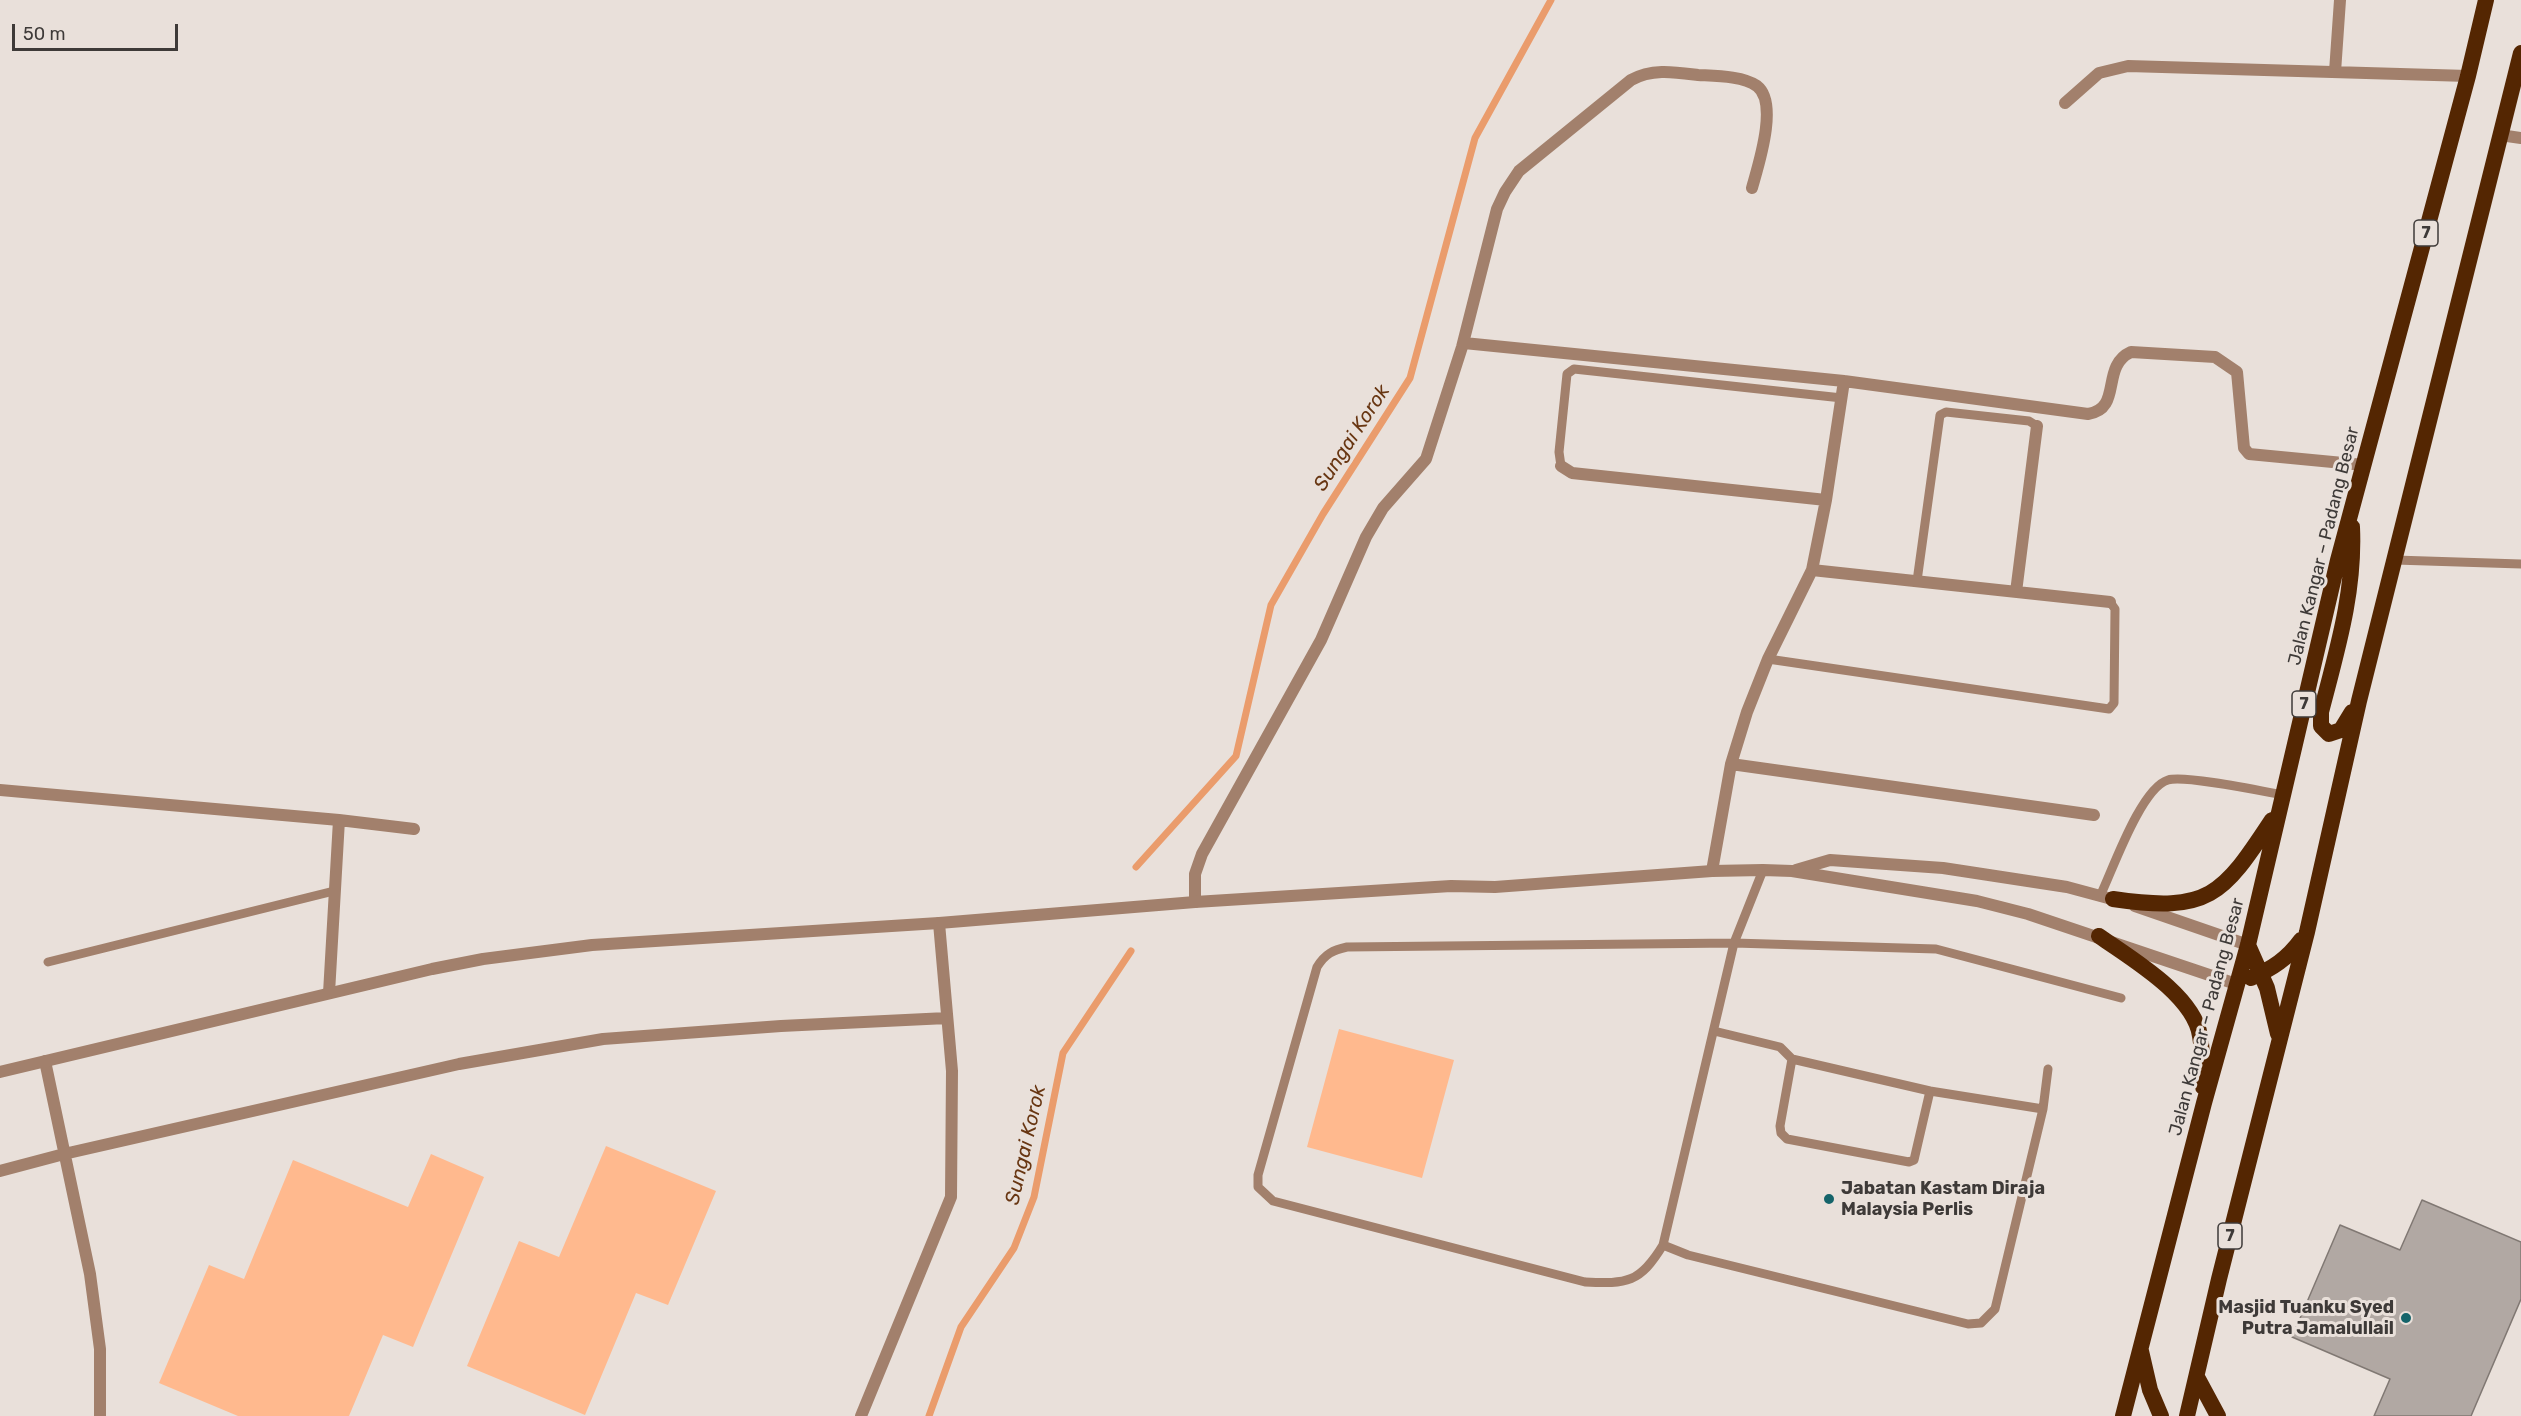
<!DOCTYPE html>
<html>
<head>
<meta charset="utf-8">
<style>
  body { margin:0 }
  #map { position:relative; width:2521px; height:1416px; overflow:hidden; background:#e9e0da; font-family:Rubik,sans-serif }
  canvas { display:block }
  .scale { position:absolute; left:12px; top:24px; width:166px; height:27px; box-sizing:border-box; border:3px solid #3e3a38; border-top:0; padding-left:8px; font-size:18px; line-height:21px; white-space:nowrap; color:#3e3a38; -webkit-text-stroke:4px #e9e0da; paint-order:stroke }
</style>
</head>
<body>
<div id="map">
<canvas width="2521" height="1416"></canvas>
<div class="scale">50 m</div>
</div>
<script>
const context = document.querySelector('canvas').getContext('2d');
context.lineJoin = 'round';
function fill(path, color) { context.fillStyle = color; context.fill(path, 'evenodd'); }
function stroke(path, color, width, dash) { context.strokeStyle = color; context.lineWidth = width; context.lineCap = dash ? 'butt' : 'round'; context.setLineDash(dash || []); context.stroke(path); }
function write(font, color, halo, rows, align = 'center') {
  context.font = font + ' Rubik,sans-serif'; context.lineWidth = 6; context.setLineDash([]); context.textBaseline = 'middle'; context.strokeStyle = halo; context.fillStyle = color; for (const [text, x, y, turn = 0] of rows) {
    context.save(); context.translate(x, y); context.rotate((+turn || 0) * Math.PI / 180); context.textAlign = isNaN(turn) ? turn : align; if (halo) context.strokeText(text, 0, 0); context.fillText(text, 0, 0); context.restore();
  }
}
fill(new Path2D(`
  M1339 1029 1454 1060 1422 1178 1307 1147Z
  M606 1146 716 1191 668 1305 636 1293 585 1415 467 1366 519 1241 559 1257Z
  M431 1154 484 1177 413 1347 383 1335 349 1416H238L159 1383 209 1265 244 1279 293 1160 408 1207Z`), '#ffb98e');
stroke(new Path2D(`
  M1136 867 1236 756 1271 605 1323 514 1410 378 1475 138 1551 0
  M929 1416 961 1327 1014 1248 1034 1197 1063 1053 1131 951`), '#ea9c6c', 7);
const building = new Path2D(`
  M2422 1200 2521 1242V1299L2471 1416H2374L2390 1379 2292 1337 2340 1225 2400 1250Z`);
fill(building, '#b1a8a3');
stroke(building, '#807873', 1.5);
stroke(new Path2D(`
  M1561 466 1559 452 1567 374 1574 369 1842 398
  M2395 560 2521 564
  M1917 581 1940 415 1946 412 2029 421 2037 426
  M1768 659 2109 709 2114 703 2115 609 2110 602
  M1763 870 1734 943 1663 1245 1688 1255 1968 1324 1981 1323 1995 1309 2043 1109 2048 1069
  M2101 894C2113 869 2141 788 2168 780 2185 775 2261 791 2283 795
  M48 962 334 891
  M1714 1031 1780 1047 1792 1059 1930 1091 2043 1109
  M1792 1059 1780 1126 1781 1133 1787 1139 1909 1162 1914 1160 1930 1091
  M1663 1245C1640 1283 1627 1284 1585 1282L1273 1201 1258 1187V1175L1317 967C1325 954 1333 950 1347 947L1734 943 1936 949 2121 998`), '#a2806c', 9);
stroke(new Path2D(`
  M2335 72 2340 0
  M2065 103 2099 73 2128 66 2468 76
  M2500 135 2521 138
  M1464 343 1844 381 2088 414C2123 409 2100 366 2131 352L2215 357 2237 372 2244 448 2249 454 2364 465
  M1561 466 1572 473 1826 500
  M1812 570 2110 602
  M2016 592 2037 426
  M1731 764 2094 815
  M0 790 339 820 414 829
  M1712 871 1731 764 1747 712 1768 659 1812 570 1826 500 1844 381
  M1195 902V874L1202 854 1321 640 1366 537 1383 508 1426 459 1462 347 1497 209 1505 192 1519 171 1631 80C1652 68 1675 72 1698 75 1715 76 1743 76 1757 86 1779 103 1758 166 1752 188
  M329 993 339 820
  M45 1061 90 1274 100 1349V1416
  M0 1171 64 1154 459 1064 603 1039 781 1026 947 1018
  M861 1416 951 1197 952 1071 939 923`), '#a2806c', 12);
stroke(new Path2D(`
  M1796 870 1830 860 1943 868 2067 887 2119 901
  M2135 906 2248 945
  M0 1072 432 969 483 959 592 945 939 923 1195 902 1451 886 1495 887 1712 871 1763 870 1792 871 1977 901 2028 914 2236 984`), '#a2806c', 12);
stroke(new Path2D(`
  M2352 527C2355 592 2337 650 2321 712V726L2329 734 2341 730 2352 712
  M2113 899C2209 913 2222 896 2272 820
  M2099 936C2130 958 2194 995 2200 1036 2203 1052 2202 1070 2203 1087
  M2248 945 2267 988 2278 1034
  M2251 978C2273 968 2287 959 2301 940
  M2141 1351 2150 1390 2161 1416
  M2197 1377 2218 1416
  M2123 1416 2204 1103 2248 945 2338 560 2468 76 2486 0
  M2187 1416 2219 1279 2307 932 2359 701 2521 53`), '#542602', 16);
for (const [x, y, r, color] of [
  [1829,1199,6,"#15646a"],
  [2406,1318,6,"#15646a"]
]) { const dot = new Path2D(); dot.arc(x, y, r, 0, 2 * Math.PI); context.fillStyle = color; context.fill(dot); stroke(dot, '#e9e0da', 2); }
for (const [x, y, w] of [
  [2426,233,24],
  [2304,704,24],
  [2230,1236,24]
]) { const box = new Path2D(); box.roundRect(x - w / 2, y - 13, w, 26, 4.5); context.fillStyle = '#e9e0da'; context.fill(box); stroke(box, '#3e3a38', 1.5); }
write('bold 16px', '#3e3a38', null, [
  ["7",2426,233],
  ["7",2304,704],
  ["7",2230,1236]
]);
write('18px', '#3e3a38', '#e9e0da', [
  ["Jalan Kangar – Padang Besar",2324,546,-76],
  ["Jalan Kangar – Padang Besar",2207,1017,-75]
]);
write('bold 18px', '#3e3a38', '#e9e0da', [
  ["Jabatan Kastam Diraja",1841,1189],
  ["Malaysia Perlis",1841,1210],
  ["Masjid Tuanku Syed",2394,1308,"right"],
  ["Putra Jamalullail",2394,1329,"right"]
], 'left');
write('italic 20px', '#683612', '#e9e0da', [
  ["Sungai Korok",1352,438,-57],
  ["Sungai Korok",1026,1145,-77]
]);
</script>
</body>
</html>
